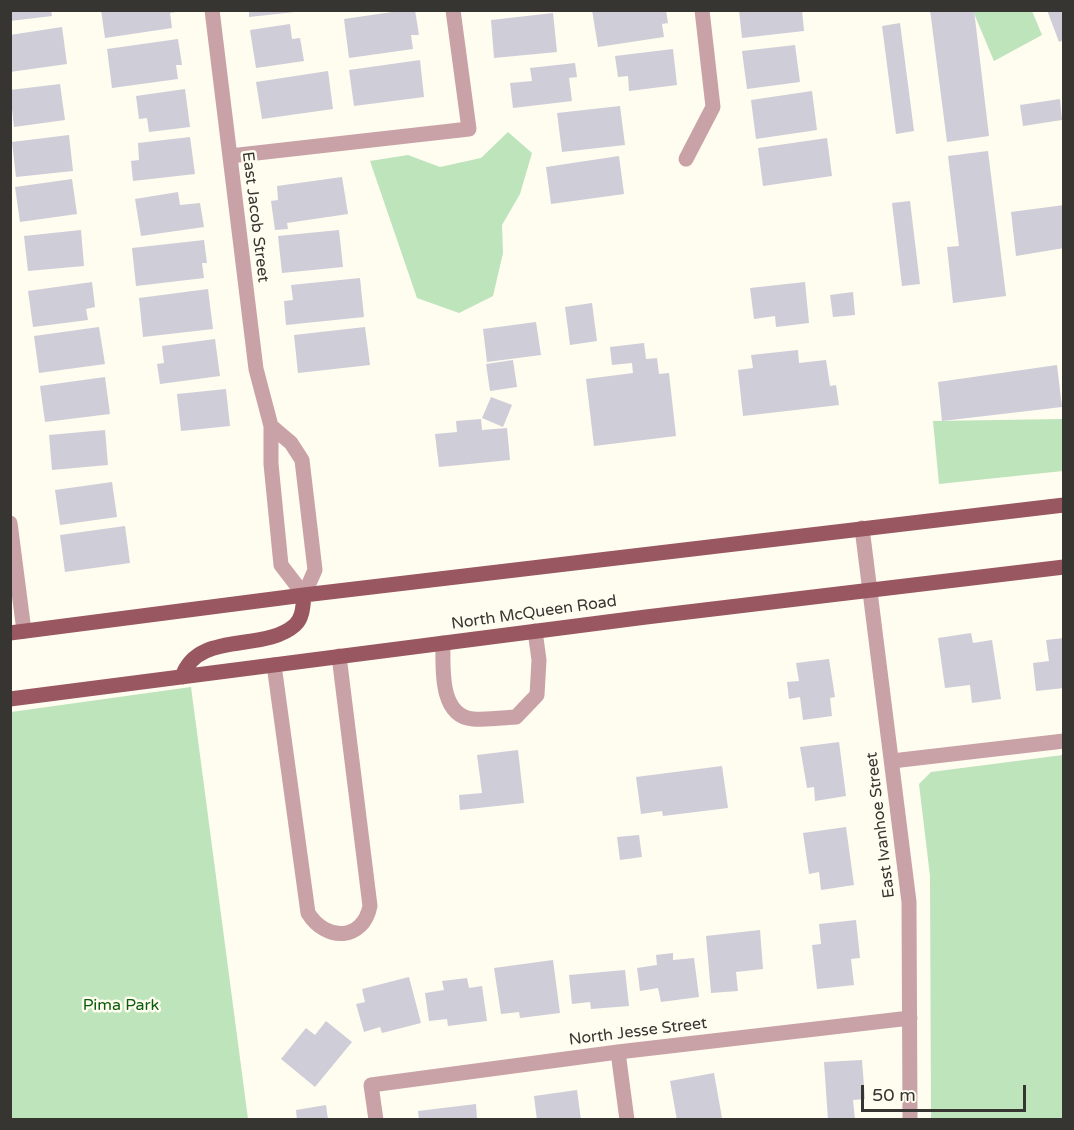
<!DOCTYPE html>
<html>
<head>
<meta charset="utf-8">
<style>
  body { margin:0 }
  #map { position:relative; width:1074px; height:1130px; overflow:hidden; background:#fffcf0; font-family:"Varela Round",sans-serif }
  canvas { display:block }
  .frame { position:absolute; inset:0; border:12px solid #363531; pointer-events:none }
  .scale { position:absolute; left:861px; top:1085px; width:165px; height:27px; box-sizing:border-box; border:3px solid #363531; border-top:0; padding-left:8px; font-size:18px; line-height:21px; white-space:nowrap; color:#363531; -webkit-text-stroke:4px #fffcf0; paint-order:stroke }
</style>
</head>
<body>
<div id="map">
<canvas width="1074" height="1130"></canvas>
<div class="frame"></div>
<div class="scale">50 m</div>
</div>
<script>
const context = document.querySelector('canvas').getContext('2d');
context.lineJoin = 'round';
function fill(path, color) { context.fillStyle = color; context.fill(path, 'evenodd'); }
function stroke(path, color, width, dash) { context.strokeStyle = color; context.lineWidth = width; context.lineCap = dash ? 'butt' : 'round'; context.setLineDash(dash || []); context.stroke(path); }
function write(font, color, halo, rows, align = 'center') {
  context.font = font + ' "Varela Round",sans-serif'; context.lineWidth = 5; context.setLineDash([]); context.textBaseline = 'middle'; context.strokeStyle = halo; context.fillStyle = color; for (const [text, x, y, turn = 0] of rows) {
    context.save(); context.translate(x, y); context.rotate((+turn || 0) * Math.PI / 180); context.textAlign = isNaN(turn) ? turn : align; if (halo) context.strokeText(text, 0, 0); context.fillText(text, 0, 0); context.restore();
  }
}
fill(new Path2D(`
  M973 11H1032L1042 35 994 61Z
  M508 132 532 153 520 194 502 225 503 253 493 296 459 313 417 298 370 161 408 155 440 167 481 158Z
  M1063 419V471L939 484 933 421Z
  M191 687 248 1119H11V712Z
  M1063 755V1119H931L930 876 919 784 931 772Z`), '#bde4ba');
fill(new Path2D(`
  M10 10H51L52 16 10 21Z
  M101 10H176V12L170 13 172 28 105 38Z
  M249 10H295V12L249 17Z
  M406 10H415L419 35H411L413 49 349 58 344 19Z
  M592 10H666L668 23 662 24 664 37 598 47Z
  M739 10H802L804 31 742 38Z
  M930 10H974L989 136 947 142Z
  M1047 10H1064V40L1059 42Z
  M553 13 557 52 494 58 491 20Z
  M900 23 914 131 896 134 882 26Z
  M290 24 292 39 300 38 304 61 256 68 250 30Z
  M62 27 67 64 10 72V35Z
  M178 39 182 65H176L178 79 112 88 107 49Z
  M795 45 800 82 747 89 742 51Z
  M673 49 677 85 629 91 628 76 618 77 615 56Z
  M420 60 424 97 354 106 349 70Z
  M575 63 577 77 569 78 572 101 513 108 510 83 532 81 530 68Z
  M328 71 333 109 262 119 256 82Z
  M60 84 65 120 14 127 10 90Z
  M185 89 190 127 149 132 147 118 139 119 136 96Z
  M812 91 817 130 756 139 751 100Z
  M1060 99 1062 120 1023 126 1020 105Z
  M620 106 625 145 562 152 557 113Z
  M69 135 73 171 16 177 12 142Z
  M190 137 195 174 133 181 131 161 139 160 138 143Z
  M827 138 832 176 763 186 758 148Z
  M988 151 1006 296 953 303 947 247 959 246 948 156Z
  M619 156 624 194 551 204 546 167Z
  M342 177 348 214 287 223 288 229 275 230 271 201 278 200 277 186Z
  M72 179 77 214 20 222 15 187Z
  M178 192 180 205 200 203 204 227 141 236 135 199Z
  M910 201 920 284 902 286 892 203Z
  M1064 205V248L1016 256 1011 212Z
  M81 230 84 266 28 271 24 236Z
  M339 230 343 267 282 273 278 236Z
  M204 240 207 263H202L204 278 136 286 132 248Z
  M360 278 364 317 286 325 284 301 293 300 291 285Z
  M92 282 95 307 86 309 88 320 33 327 28 291Z
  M805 282 809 323 776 327 775 316 754 319 750 288Z
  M208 289 213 329 143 337 139 298Z
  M853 292 855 315 833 317 830 295Z
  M592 303 597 341 570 345 565 307Z
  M536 322 541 355 487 362 483 329Z
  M99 327 105 364 39 373 34 336Z
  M365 327 370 365 298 373 294 335Z
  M215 339 220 376 160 384 157 364 164 363 162 346Z
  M644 343 646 359 657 358 659 374 669 373 676 436 594 446 586 379 633 373 632 363 612 365 610 347Z
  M798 350 799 363 826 360 830 386 836 385 839 405 743 416 738 370 753 368 751 355Z
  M513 360 517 387 490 391 486 364Z
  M1057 365 1062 407 942 421 938 382Z
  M105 377 110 414 45 422 40 386Z
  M226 389 230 426 181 431 177 394Z
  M491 397 512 405 503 427 482 418Z
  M481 419 482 430 507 428 510 460 439 467 435 434 457 432 456 421Z
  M105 430 108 465 52 470 49 435Z
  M112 482 117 517 60 525 55 490Z
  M125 526 130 563 65 572 60 535Z
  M971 633 973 643 992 640 1001 699 972 703 970 685 945 688 938 638Z
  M1064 638V688L1036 691 1033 663 1049 661 1046 640Z
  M829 659 835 697 830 698 832 716 803 720 800 697 789 699 787 682 799 681 796 663Z
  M839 742 846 796 815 801 814 787 807 788 800 747Z
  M518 750 524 803 460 810 459 795 482 793 477 755Z
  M722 766 728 808 663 816 662 811 641 814 636 777Z
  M846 827 854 885 821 890 819 872 809 874 803 833Z
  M639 835 642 857 620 860 617 837Z
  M856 920 860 958 851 959 854 985 817 989 812 945 821 944 819 924Z
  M760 930 763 969 736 972 738 991 711 993 706 936Z
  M673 953V960L694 958 699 997 661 1002 658 988 640 991 637 968 657 965 656 955Z
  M553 960 560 1013 520 1018 519 1012 501 1014 494 968Z
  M625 970 629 1006 591 1009 590 1002 572 1004 569 975Z
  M409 977 421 1023 382 1033 380 1027 364 1032 356 1004 365 1002 362 989Z
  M467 978 469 988 482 986 487 1021 448 1026 447 1019 429 1021 425 993 444 990 442 981Z
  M326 1021 352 1042 315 1087 281 1059 306 1028 315 1035Z
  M862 1060 865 1099 853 1100 855 1120H828L824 1062Z
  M714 1073 722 1118 677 1120 670 1081Z
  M577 1090 581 1120H537L534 1096Z
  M476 1104 477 1120H419L418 1111Z
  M326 1105 328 1120H297L296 1110Z`), '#cfcdd8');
stroke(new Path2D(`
  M212 10 256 369 271 426V464L281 565 304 595 315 570 302 460 291 443 271 426
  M230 156 469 129 453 10
  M686 159 713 107 702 10
  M10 523 24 631
  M862 528 909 902 910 1120
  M443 643C443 667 439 716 473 719 487 720 502 718 516 717L537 695 539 660 535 631
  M274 665 308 913C326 942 363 941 370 906L339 656
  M892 761 1064 741
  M618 1052 627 1120
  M376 1120 371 1085 618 1052 910 1018`), '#c9a2a7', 15);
stroke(new Path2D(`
  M10 633 304 595 1064 505
  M182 677C197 630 264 653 295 625 303 618 303 605 304 595
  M10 699 646 617 1064 567`), '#995762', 15);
write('16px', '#363531', '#fffcf0', [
  ["East Jacob Street",255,217,83],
  ["North McQueen Road",534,613,-8],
  ["East Ivanhoe Street",881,825,-97],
  ["North Jesse Street",638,1032,-7]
]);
write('16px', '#095d0c', '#fffcf0', [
  ["Pima Park",121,1006]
]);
</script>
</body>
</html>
